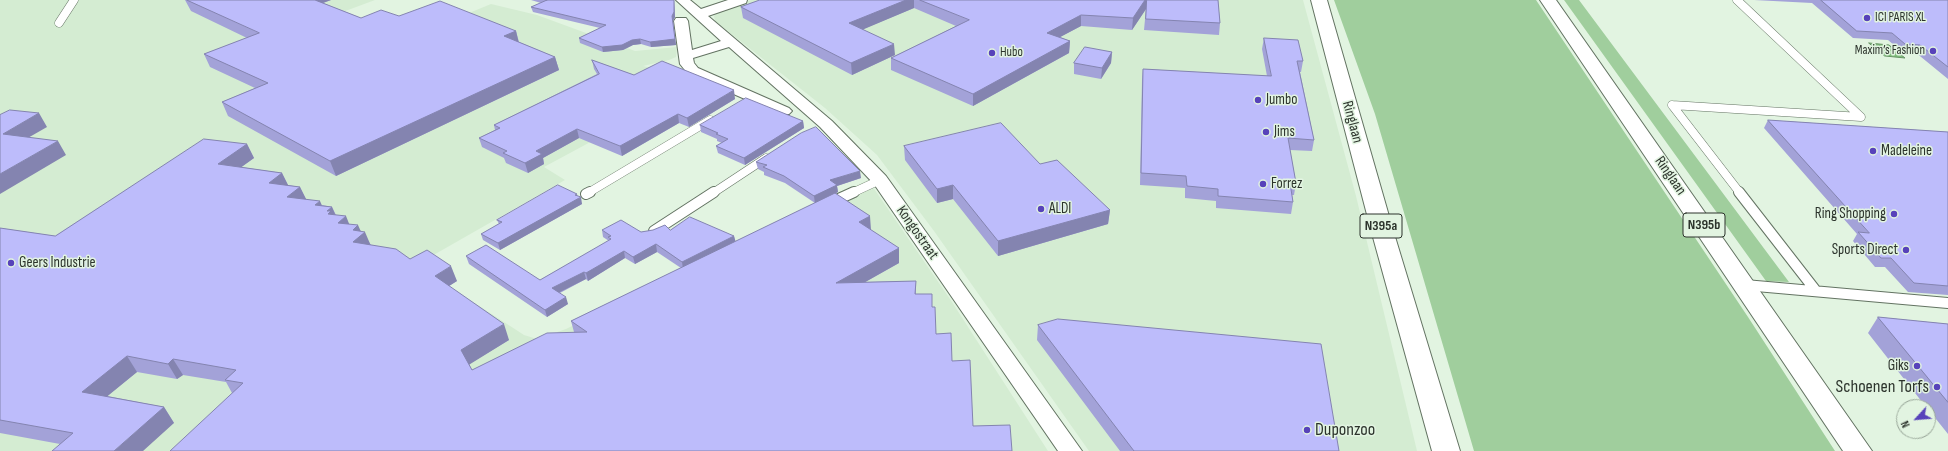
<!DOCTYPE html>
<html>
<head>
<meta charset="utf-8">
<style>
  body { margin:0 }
  #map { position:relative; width:1948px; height:451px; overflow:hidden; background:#e2f4e1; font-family:"Sofia Sans Condensed",sans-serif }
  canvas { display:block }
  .north { position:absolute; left:1896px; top:399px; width:40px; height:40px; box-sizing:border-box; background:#e2f4e1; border:1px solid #99a799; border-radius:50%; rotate:244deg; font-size:11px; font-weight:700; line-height:16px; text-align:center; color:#2c332c }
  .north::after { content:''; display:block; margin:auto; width:14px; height:18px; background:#5742ba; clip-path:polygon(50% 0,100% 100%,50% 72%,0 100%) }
</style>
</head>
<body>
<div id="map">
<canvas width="1948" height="451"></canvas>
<div class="north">N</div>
</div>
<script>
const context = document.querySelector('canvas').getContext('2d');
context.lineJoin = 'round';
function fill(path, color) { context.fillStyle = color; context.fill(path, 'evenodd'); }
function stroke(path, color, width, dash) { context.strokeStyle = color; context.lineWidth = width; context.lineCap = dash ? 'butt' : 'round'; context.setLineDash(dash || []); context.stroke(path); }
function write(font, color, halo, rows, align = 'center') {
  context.font = font + ' "Sofia Sans Condensed",sans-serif'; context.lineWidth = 3; context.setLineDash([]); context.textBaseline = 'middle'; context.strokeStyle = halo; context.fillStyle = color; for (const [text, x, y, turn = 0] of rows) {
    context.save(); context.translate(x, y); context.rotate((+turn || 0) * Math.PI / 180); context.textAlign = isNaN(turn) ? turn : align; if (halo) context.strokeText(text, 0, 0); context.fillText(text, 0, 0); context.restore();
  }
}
fill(new Path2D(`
  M0 0H375L340 13 408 38 491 4 537 15 635 51 677 47 676 57 669 60 643 66 652 68 622 125 544 167 565 180 416 265 524 335 537 339 566 329 868 180 950 299 1048 451H0Z
  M751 0H1303L1356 196 1417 451H1089L934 231 877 155 825 108 715 21 714 16 716 13Z`), '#d4ecd2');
fill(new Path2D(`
  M1334 0H1536L1748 317 1835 451H1474L1375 114Z
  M1564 0H1579L1789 282 1766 281Z`), '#a0ce9d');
const water = new Path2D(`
  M1869 43 1889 45 1905 58 1885 56Z`);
fill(water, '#80be7d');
stroke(water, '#679465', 1);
const laneFar1 = new Path2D(`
  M59 23 74 0
  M1672 105 1861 117 1737 0
  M1672 105 1740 193
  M588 193 710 120
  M713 193 766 158
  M852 193 880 180`);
const lane = new Path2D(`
  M1739 192 1816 291
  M586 194 590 192
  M832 202 854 192
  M654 231 714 192
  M1745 285 1948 303`);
const street = new Path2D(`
  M676 0H690L701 9 728 0H747L746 3 708 16 832 121 886 176 1082 451H1058L874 184 820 127 729 47 693 58 694 63 698 68 789 108 792 111 789 114H779L688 74 680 64 674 21 676 18H686L688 21 692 50 721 41Z`);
const primary = new Path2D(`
  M1311 0H1327L1393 230 1460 451H1432L1371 230Z
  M1540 0H1556L1872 451H1843Z`);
stroke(laneFar1, '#637362', 9);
stroke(lane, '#637362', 12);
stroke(street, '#637362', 2);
stroke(primary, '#637362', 2);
stroke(laneFar1, '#fff', 8);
stroke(lane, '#fff', 10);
fill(street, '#fff');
fill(primary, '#fff');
fill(new Path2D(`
  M185 0H331L323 3 361 18 399 16 516 31 519 42 555 57 559 70 336 176 228 116 222 102 255 88 210 67 204 54 247 38 191 11Z
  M531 0H674L675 17 673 21 676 45 651 47 641 44 633 45 623 50 603 52 580 43 579 38 600 28 533 12 531 7 541 3Z
  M760 0H1218L1220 23 1219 35 1144 30 1146 9 1132 30 1081 26 1060 37 1070 41 1069 53 973 106 891 70V58L956 26 914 8 863 29 895 55 852 75 743 18 741 7Z
  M1754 0H1948V79L1915 52 1901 51 1888 40 1853 38 1812 3Z
  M1264 38 1303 61 1301 72H1300L1314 140 1312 151 1290 150 1296 183 1294 195H1292L1293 202 1291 214 1216 208V201L1185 198V188L1140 185 1142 80 1143 69 1267 76 1262 49Z
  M1112 52 1111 63 1101 79 1074 74V63Z
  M592 60 634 75 735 99 689 127 679 123 622 156 579 138 543 158 544 164 528 173 506 163 504 158 482 147 479 138 495 130 494 125 597 74 594 69Z
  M1768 120 1948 132V295L1908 292 1885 267H1875L1853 241 1857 234 1764 128Z
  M803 121 804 128 745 165 718 153 716 146 722 143 717 141V139L701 132 700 125Z
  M247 144 254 158 241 167 282 173 288 185 300 187 306 199 322 205 332 207 336 215 349 224 361 231 371 245 410 259 457 281 449 286 509 340 469 364 472 370 574 332 571 321 681 268 657 252 635 264 625 258 588 281 586 279 560 293 568 304 547 317 469 264 466 256 540 280 609 241 603 237 602 230 641 232 670 230 734 236 735 242 815 203 785 183 764 175V172L758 169 756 162 861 178 837 186 838 192 836 193 871 230 899 263 865 282 916 281V294H932V307L936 334 952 361 973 426 1012 451 232 393 226 382 183 375 177 379 137 372 107 396 164 407 174 423 60 444 0 433V228L55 236Z
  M904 146 1040 164 1110 210 1108 224 998 256 953 199 937 203 905 160Z
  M577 196 582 204 500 250 483 240 481 234 499 224 497 220Z
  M1878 317 1948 324V434L1928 409V407H1926L1868 333Z
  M1038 325 1339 451H1120L1037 340Z`), '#a3a2d8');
fill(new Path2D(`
  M305 0H331L309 8Z
  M674 0 675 17 673 21 676 45 651 47 650 42 672 16Z
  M906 0H914V8L850 35 849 23Z
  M1145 0H1146V9L1132 30 1133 18Z
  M1081 15V26L1047 44V33Z
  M516 31 519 44 504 36Z
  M640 39 641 44 633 45 623 50 603 52 602 47 632 40Z
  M1070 41 1069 53 973 106V94Z
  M894 44 895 55 852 75 851 63Z
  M1112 52 1111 63 1101 79 1102 68Z
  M555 57 559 70 336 176 330 161Z
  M734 90 735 99 689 127 687 118Z
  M39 113 47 127 12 147 3 134Z
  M678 114 679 123 622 156 620 146Z
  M803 121 804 128 745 165 744 158Z
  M577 129 579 138 543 158 544 164 528 173 525 163 536 151Z
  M58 141 66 155 0 194V174Z
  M247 144 254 158 225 179 218 164Z
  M860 171 861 178 837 186 838 192 815 204 814 196 830 180Z
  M282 173 289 187 269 183Z
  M953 185V199L937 203V189Z
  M300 187 307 201 287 197Z
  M577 194 578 199 581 197 582 204 500 250 498 243Z
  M320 201 326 215 315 205Z
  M332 207 338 221 336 223 327 211Z
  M1110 210 1108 224 998 256V241Z
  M346 216 352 231 338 223Z
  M870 216 871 230 859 222Z
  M358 225 362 234 365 232 371 246 353 242V230Z
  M734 236 736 243 683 269 682 262Z
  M656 244 657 252 635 264 633 257Z
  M899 248V263L837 298 836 283Z
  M624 251 625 258 588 281 586 273Z
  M451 266 457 281 441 291 435 276Z
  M584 272 586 279 554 295 552 288Z
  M566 297 568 304 547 317 545 310Z
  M504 324 509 340 467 366 461 350Z
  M127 356 137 372 93 408 82 392Z
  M173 359 183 375 177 379 168 364Z
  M164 407 174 423 143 451H114Z`), '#8484b0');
const building = new Path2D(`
  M187 0H315L361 18 381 10 399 16 440 1 516 31 504 36 555 57 330 161 222 102 268 83 204 54 259 33Z
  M546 0H674V12L672 16 675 39 650 42 640 39 632 40 622 45 602 47 579 38 606 25 531 7 547 0Z
  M760 0H906L849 23 894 44 851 63 741 7Z
  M920 0H1145L1133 18 1081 15 1047 33 1070 41 973 94 891 58 969 20Z
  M1147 0H1218L1220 23 1146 19Z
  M1821 0H1948V67L1920 45 1905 44 1892 33 1857 31Z
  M1264 38 1298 40 1303 61H1297L1314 140 1288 138 1296 183H1290L1293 202 1218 196V189L1187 186 1186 176 1141 173 1143 69 1271 76Z
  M1085 47 1112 52 1102 68 1074 63Z
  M592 60 634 75 662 61 734 90 687 118 678 114 620 146 577 129 536 151 542 154 525 163 503 153 507 151 479 138 500 128 494 125 599 74Z
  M746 98 803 121 744 158 716 146 728 139 716 134 718 133 700 125Z
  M10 110 39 113 3 134 58 141 0 174V115Z
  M1768 120 1948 132V286L1914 283 1891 258H1881L1858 232 1869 233Z
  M1001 123 1040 164 1057 160 1110 210 998 241 953 185 937 189 904 146Z
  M816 127 860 171 830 180 837 185 814 196 784 176 763 167 767 165 756 162 801 133Z
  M204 139 247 144 218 164 282 173 269 183 300 187 287 197 320 201 315 205 332 207 327 211H331L328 214 346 216 338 223 358 225 353 230 365 232 353 242 396 249 410 259 427 250 451 266 435 276 504 324 461 350 472 370 547 333 587 332 571 321 835 193 870 216 859 222 899 248 836 283 916 281 915 294H932V307H935L936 334 951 333 952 361 970 360 973 426 1010 425 1012 451H170L243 383 225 380 236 370 173 359 168 364 127 356 82 392 164 407 114 451H52L73 433 0 420V228L55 236Z
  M558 185 577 194 575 195 581 197 498 243 481 234 502 222 497 220Z
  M690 217 734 236 682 262 656 244 633 257 624 251 586 273 584 272 552 288 566 297 545 310 466 256 486 245 540 280 611 239 608 237 611 236 602 230 621 220 641 232 653 230 665 225 670 230Z
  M1878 317 1948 324V402Z
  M1058 319 1321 344 1339 451H1134L1038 325Z`);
fill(building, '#bdbcfb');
stroke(building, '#8484b0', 1);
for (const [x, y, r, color] of [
  [1867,18,4,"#5742ba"],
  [1933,51,4,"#5742ba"],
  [992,53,4,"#5742ba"],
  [1258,100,4,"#5742ba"],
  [1266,132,4,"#5742ba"],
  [1873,151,4,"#5742ba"],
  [1263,184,4,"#5742ba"],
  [1041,209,4,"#5742ba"],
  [1894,214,4,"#5742ba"],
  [1906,250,4,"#5742ba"],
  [11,263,4,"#5742ba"],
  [1917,366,4,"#5742ba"],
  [1937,387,4,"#5742ba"],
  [1307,430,4,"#5742ba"]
]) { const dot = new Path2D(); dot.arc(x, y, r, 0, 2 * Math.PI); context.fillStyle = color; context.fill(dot); stroke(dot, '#e2f4e1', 1.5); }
write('13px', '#2c332c', '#e2f4e1', [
  ["ICI PARIS XL",1875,18],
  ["Maxim’s Fashion",1925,51,"right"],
  ["Hubo",1000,53]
], 'left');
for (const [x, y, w] of [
  [1704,225,42],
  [1381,226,42]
]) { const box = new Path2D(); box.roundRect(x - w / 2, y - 12, w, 24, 3); context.fillStyle = '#e2f4e1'; context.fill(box); stroke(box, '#2c332c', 1); }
write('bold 14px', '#2c332c', null, [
  ["N395b",1704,225],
  ["N395a",1381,226]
]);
write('15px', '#2c332c', '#e2f4e1', [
  ["Jumbo",1266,100],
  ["Jims",1274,132],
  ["Madeleine",1881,151],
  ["Forrez",1271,184],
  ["ALDI",1049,209],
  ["Ring Shopping",1886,214,"right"],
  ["Sports Direct",1898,250,"right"],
  ["Geers Industrie",19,263],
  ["Giks",1909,366,"right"]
], 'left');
write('15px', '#2c332c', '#e2f4e1', [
  ["Ringlaan",1352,122,75],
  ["Ringlaan",1670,176,55],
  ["Kongostraat",917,233,55]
]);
write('18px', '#2c332c', '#e2f4e1', [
  ["Schoenen Torfs",1929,387],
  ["Duponzoo",1315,430,"left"]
], 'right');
</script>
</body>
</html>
